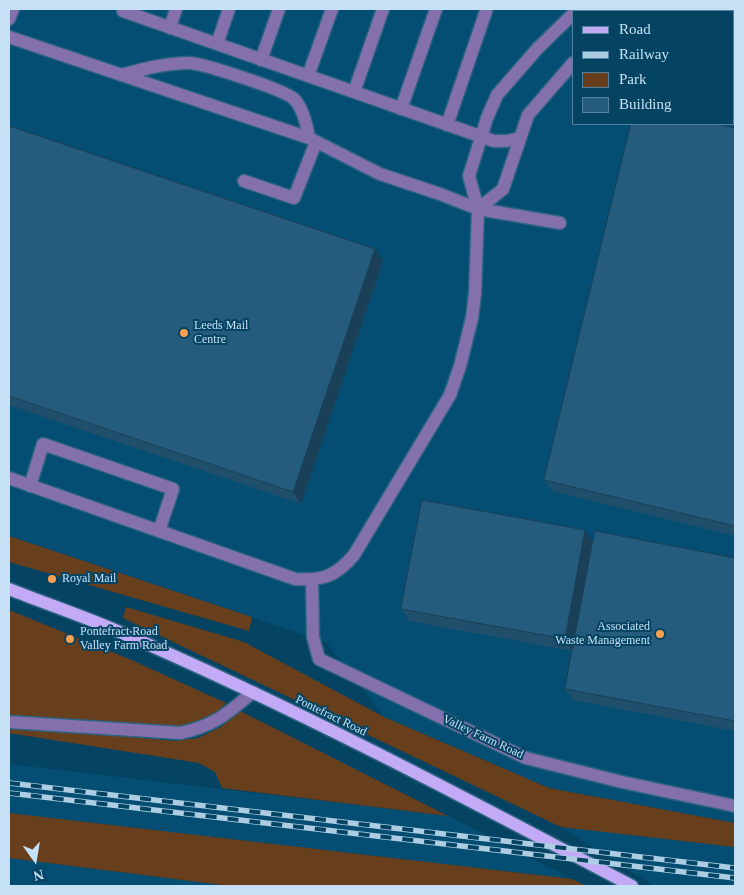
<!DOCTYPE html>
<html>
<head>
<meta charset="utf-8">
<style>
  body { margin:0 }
  #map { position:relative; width:744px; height:895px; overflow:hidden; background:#054363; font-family:"Times New Roman",serif }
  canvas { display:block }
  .frame { position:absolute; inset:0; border:10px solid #c6e1f5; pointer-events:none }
  .legend { position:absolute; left:572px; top:10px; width:162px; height:115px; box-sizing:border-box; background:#054363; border:1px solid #52829d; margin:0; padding:6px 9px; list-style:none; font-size:15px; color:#c6e1f5 }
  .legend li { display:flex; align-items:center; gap:10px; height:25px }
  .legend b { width:25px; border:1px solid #52829d }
  .north { position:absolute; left:10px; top:835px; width:50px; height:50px; -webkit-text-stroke:4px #054363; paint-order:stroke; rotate:167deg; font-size:14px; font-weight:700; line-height:20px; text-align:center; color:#c6e1f5 }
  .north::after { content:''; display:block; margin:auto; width:18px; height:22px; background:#c6e1f5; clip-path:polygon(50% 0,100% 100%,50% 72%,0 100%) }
</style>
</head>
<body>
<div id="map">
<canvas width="744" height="895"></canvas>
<div class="frame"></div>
<ul class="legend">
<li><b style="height:6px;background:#c3aaf6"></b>Road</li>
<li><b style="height:6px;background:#adcde2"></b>Railway</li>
<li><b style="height:14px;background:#683f1c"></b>Park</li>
<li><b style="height:14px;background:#255c7e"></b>Building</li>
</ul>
<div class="north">N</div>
</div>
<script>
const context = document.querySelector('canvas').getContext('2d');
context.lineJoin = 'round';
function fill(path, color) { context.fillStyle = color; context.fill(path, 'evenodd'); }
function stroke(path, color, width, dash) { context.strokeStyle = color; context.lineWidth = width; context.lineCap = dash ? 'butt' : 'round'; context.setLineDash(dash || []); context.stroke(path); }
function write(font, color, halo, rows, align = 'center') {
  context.font = font + ' "Times New Roman",serif'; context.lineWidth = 4; context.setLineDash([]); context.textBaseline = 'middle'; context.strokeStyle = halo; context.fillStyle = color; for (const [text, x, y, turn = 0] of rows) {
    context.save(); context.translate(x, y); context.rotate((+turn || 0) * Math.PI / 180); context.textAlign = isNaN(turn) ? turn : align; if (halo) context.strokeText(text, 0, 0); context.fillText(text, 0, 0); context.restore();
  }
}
fill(new Path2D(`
  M9 9H645L644 11H573V124H733V30H735V823L549 788 384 717 326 642 9 536Z
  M9 764 448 816 572 879 9 813Z
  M561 827 735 847V886H654Z
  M9 858 230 886H9Z`), '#044e73');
fill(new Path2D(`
  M645 9H735V30H733V11H644Z
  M9 536 252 617 249 631 9 562Z
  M126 607 244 642 384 717 549 788 735 823V847L561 827 123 618Z
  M9 610 127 658 226 703 214 716 187 727 172 728 9 718Z
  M240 711 448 816 222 788 215 772 199 763 9 733V730L29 727 174 741 198 738 221 727Z
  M9 813 572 879 586 886H230L9 858Z`), '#683f1c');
const minor = new Path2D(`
  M124 9 123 11 494 141H507L520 138
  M607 11 609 9
  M9 19 13 9
  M170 28 176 9
  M9 37 309 138 380 174 440 194 478 209 560 223
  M217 44 229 9
  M261 60 279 9
  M121 75C143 69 166 63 189 63 202 63 285 90 294 99 303 108 307 126 309 138
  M308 76 332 9
  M354 92 383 9
  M401 109 436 9
  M447 125 486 11
  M244 181 294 198 316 142
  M478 209 503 189 528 115 573 63
  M9 478 295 579C323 581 336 576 354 555L450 395 460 366 472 318 475 294 478 209 469 176 487 118 497 95 538 48 573 14
  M30 486 43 444 173 489 159 531
  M312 580 313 637 319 659 526 758 622 782 735 806
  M9 722 180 733C214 726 227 714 253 692`);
const major = new Path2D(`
  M9 589C44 603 80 615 115 630 292 706 462 796 632 886`);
stroke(minor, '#2c6380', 15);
stroke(major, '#2c6380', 15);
stroke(minor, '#8570ae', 12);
stroke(major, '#c3aaf6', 12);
const rail = new Path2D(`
  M9 783 735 868
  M9 793 735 878`);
stroke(rail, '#adcde2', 5.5);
stroke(rail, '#054363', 4, [11]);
fill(new Path2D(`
  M9 126 375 249 383 261 301 504 9 405Z
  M735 128V536L552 491 544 480Z
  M585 530 593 542 735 558V731L573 700 565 689 572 651 409 621 401 609Z`), '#204f6c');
fill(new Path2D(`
  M375 249 383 261 301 504 293 492Z
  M585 530 593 542 573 651 565 639Z`), '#1a4058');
const building = new Path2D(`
  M631 124H717L735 128V526L544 480Z
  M9 126 375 249 293 492 9 396Z
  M422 500 585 530 565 639 401 609Z
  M595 531 735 558V721L565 689Z`);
fill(building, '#255c7e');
stroke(building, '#1a4058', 1);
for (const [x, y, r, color] of [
  [184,333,5,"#fa9f4f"],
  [52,579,5,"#fa9f4f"],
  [660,634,5,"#fa9f4f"],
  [70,639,5,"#fa9f4f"]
]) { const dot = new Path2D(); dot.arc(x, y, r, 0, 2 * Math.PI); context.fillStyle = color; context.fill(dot); stroke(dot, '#054363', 2); }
write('12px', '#c6e1f5', '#054363', [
  ["Leeds Mail",194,326],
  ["Centre",194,340],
  ["Royal Mail",62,579],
  ["Associated",650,627,"right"],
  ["Waste Management",650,641,"right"],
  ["Pontefract Road",80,632],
  ["Valley Farm Road",80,646]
], 'left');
write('12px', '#c6e1f5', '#054363', [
  ["Pontefract Road",331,716,26],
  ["Valley Farm Road",483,737,25]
]);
</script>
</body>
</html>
